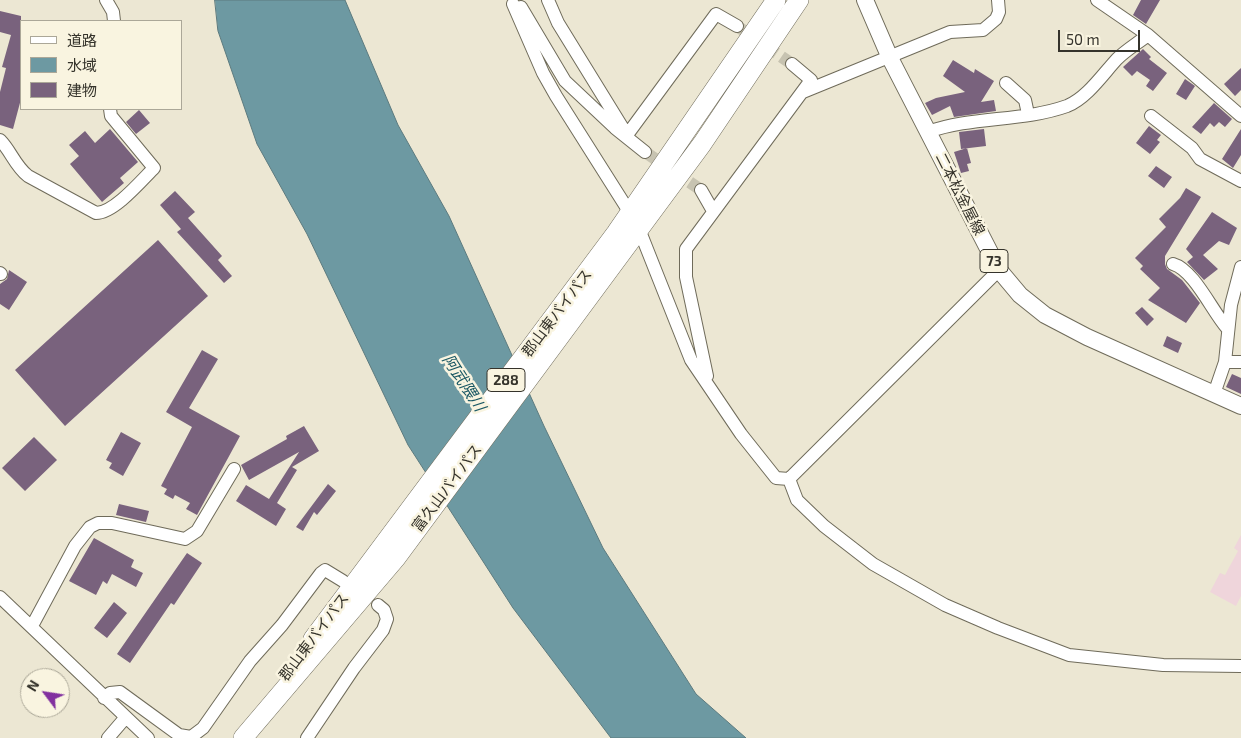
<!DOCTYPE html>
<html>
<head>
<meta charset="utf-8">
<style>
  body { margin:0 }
  #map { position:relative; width:1241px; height:738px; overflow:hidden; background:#ece7d3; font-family:"Exo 2","Noto Sans JP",sans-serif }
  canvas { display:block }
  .legend { position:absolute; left:20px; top:20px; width:162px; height:90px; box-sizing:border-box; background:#f9f4e0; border:1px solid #aba798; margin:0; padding:6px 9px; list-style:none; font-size:15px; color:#35332b }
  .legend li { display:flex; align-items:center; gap:10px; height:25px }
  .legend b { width:25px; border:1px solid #aba798 }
  .north { position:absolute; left:20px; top:668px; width:50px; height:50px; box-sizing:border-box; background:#f9f4e0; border:1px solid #aba798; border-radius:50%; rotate:301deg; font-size:14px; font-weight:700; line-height:20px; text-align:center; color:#35332b }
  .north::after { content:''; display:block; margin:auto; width:18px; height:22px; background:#82309f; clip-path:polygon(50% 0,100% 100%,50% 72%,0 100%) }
  .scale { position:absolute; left:1058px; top:30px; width:82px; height:22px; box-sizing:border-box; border:2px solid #35332b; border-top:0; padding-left:6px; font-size:15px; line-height:18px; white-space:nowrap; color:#35332b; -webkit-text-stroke:4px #f9f4e0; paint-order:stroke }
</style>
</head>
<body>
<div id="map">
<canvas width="1241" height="738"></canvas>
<ul class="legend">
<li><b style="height:6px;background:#fff"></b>道路</li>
<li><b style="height:14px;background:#6d99a2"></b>水域</li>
<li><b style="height:14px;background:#79627d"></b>建物</li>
</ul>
<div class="north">N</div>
<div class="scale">50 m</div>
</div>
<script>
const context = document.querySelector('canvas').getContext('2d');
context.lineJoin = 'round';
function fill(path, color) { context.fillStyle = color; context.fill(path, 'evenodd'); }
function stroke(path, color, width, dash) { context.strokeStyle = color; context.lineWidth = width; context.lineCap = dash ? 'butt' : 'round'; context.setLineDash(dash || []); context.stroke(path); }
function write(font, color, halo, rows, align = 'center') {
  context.font = font + ' "Exo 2","Noto Sans JP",sans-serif'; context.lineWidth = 5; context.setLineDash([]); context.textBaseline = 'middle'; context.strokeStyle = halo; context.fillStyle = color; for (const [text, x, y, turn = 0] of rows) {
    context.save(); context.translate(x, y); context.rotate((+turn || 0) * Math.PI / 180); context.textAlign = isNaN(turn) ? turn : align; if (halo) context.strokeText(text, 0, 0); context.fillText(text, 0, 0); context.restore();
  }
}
fill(new Path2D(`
  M1241 535V596L1236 606 1210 592 1220 573 1225 575 1238 551 1234 548Z`), '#efd5db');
const water = new Path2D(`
  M215 0H345L398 125 449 216 544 426 603 548 696 694 746 738H611L513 608 408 445 307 234 257 144 218 31Z`);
fill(water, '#6d99a2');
stroke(water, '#5c7a7e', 1);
fill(new Path2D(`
  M1141 0H1160L1146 24 1133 15Z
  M0 11 21 16V99L13 129 0 125V92L6 68 2 67 11 35 0 32Z
  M1143 49 1151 57 1149 59 1167 73 1153 91 1146 86 1150 80 1137 71 1132 76 1123 67Z
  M953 60 974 73 975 69 994 81 981 102 994 100 996 111 954 117 950 106 932 115 925 103 936 98 965 92 943 76Z
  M1241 68V90L1235 96 1224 84Z
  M1185 79 1195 86 1186 100 1176 94Z
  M1214 103 1232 119 1225 127 1219 122 1214 127 1210 123 1201 134 1192 127Z
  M139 110 150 123 136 134 126 122Z
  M1149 126 1161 135 1157 140 1160 142 1150 154 1136 143Z
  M110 129 138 162 120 178 124 183 102 202 70 164 79 156 69 145 85 131 95 143Z
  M984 129 986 146 961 149 959 132Z
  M1241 129V155L1233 168 1222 159Z
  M967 148 971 163 967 164 969 171 961 173 954 152Z
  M1156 166 1172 177 1164 188 1148 176Z
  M1186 188 1201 197 1165 256V264L1167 269 1182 280 1200 303 1186 323 1148 300 1160 288 1140 269 1143 266 1135 258 1166 227 1159 219 1180 198Z
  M175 191 195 212 188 218 222 256 218 260 232 276 224 283 177 232 181 229 160 205Z
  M1212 212 1237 228 1229 245 1219 241 1203 255 1218 269 1204 280 1187 262 1193 257 1186 249Z
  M158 240 208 296 65 426 15 370Z
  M9 270 27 282 9 310 0 304V284L7 279Z
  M1142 307 1154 319 1147 326 1135 313Z
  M1167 336 1182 343 1178 353 1163 346Z
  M202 350 218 359 189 408 240 436 197 515 186 509 190 503 175 495 173 499 164 494 167 489 161 486 192 427 166 412Z
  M1232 374 1241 378V394L1226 387Z
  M304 426 319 451 292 467 297 470 277 503 286 509 276 526 236 501 246 485 269 499 299 452 249 480 241 465 287 439 286 436Z
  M121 432 141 443 123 476 109 468 112 463 106 460Z
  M34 437 57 460 25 491 2 468Z
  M328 484 336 491 317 515 314 512 303 531 296 527Z
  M119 504 149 511 146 522 116 515Z
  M94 538 134 560 131 567 143 573 136 587 112 574 107 584 103 581 96 595 69 581Z
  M187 553 202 563 174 605 171 603 130 663 117 654Z
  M114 602 127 613 107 638 94 628Z`), '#79627d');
stroke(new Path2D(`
  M737 26 792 64
  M645 152 701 190`), '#c7c3b1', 12, [12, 6]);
const minor = new Path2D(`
  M106 0 113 12 114 21
  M548 0 558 23 627 135 716 14 737 26
  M1097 0 1148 35 1241 116
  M513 4 543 73 556 96 630 213
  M521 7 565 81 615 128 645 152
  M1006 83 1025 100 1028 114
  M803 92 950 32 983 30 996 19 999 12 998 0
  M1151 116 1192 148 1200 159 1241 181
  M928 132C972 116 1022 122 1067 106 1087 98 1103 74 1117 59 1126 50 1138 43 1148 35
  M0 140C11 151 15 166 28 176L96 213C114 213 141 181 154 168L111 116 110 109
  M701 190 713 211
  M639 229 691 360 741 434 776 478 789 479 797 500 824 526 873 564 945 605 998 628 1069 655 1163 665 1241 666
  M1173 264C1194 270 1212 311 1227 328
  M0 273 1 274
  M1225 362H1241
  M707 376 686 277V249L811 80 792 64
  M1214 394 1225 362 1231 305 1241 267
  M789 479 999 270
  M0 597 148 738
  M32 626 75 546 90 527 98 523H112L185 539 197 531 234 469
  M104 698 110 693 120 692 179 735 191 737 203 728 250 661 282 625 321 573 325 570 343 581
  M108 738 126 717
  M307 738 354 668 383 630 387 619 384 610 378 605`);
const major = new Path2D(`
  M865 0 890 58 999 270 1020 295 1045 315 1087 337 1241 406`);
const highway = new Path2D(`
  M313 639 616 233 776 0
  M243 738 396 558 702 144 799 0`);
stroke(minor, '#6f6b5a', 14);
stroke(major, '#6f6b5a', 18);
stroke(highway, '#6f6b5a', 20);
stroke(minor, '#fff', 12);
stroke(major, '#fff', 16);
stroke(highway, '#fff', 19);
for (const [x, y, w] of [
  [994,261,28],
  [506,380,38]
]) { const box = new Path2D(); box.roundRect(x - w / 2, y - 11.5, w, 23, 4); context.fillStyle = '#f9f4e0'; context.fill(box); stroke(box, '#35332b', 1); }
write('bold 14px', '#35332b', null, [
  ["73",994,261],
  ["288",506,380]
]);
write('15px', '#35332b', '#f9f4e0', [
  ["二本松金屋線",960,194,63],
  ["郡山東バイパス",557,313,-53],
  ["富久山バイパス",447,488,-53],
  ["郡山東バイパス",314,637,-53]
]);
write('italic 16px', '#1a5864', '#f9f4e0', [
  ["阿武隈川",464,383,57]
]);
</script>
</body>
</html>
